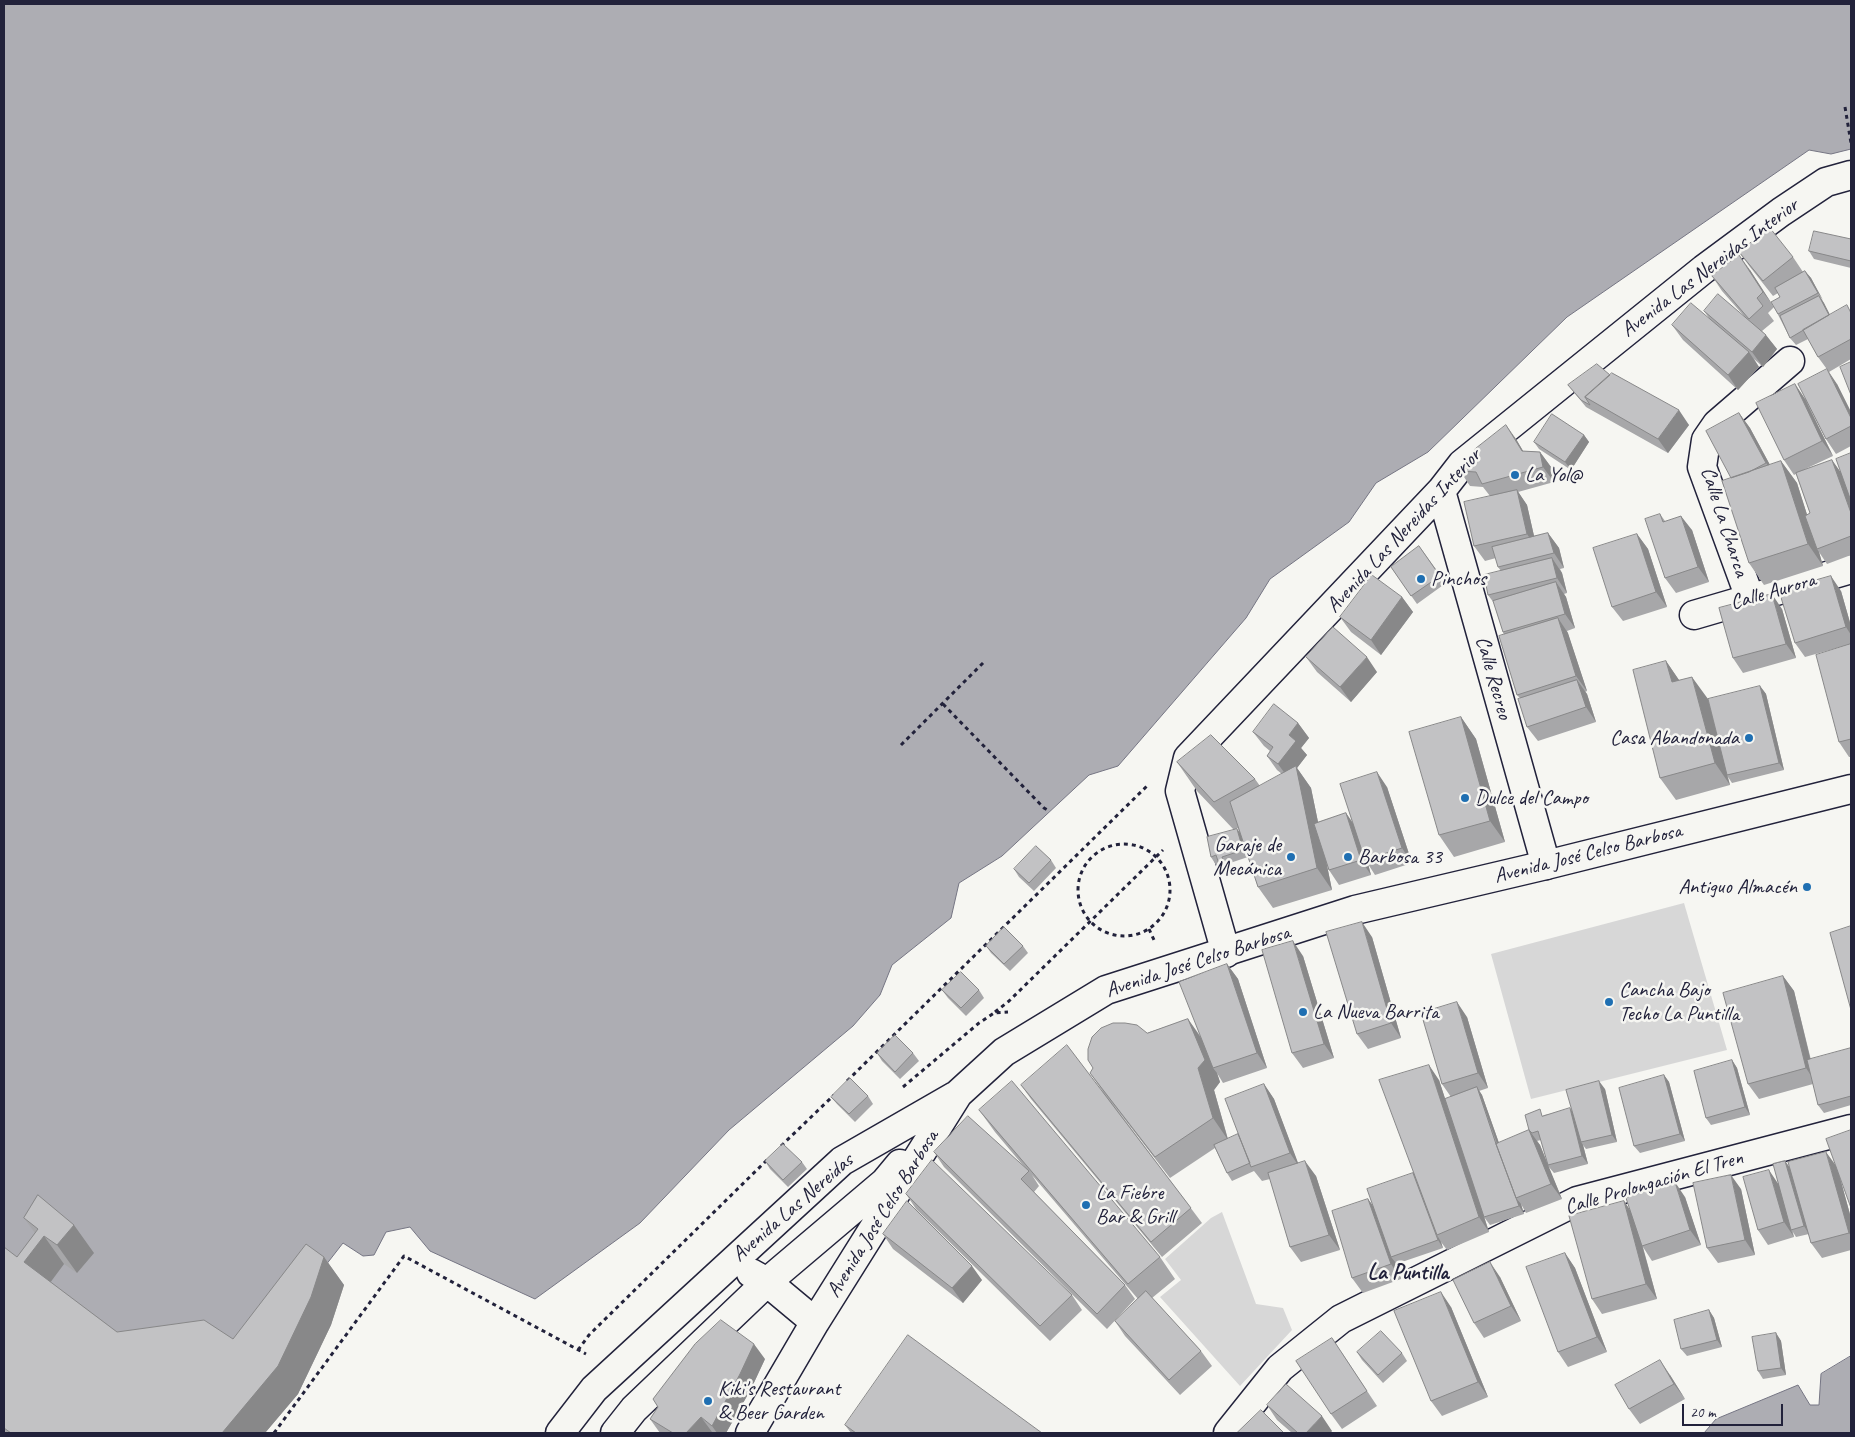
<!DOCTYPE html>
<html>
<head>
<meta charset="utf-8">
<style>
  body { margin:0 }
  #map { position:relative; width:1855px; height:1437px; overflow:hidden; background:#f6f6f2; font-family:Caveat,sans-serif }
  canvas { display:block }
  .frame { position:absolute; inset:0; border:5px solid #22223b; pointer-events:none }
  .scale { position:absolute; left:1682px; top:1404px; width:101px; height:22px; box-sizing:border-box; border:2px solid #22223b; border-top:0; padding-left:6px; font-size:15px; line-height:18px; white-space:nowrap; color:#22223b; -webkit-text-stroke:4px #f6f6f2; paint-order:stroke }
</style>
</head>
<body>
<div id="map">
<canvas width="1855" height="1437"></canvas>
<div class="frame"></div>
<div class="scale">20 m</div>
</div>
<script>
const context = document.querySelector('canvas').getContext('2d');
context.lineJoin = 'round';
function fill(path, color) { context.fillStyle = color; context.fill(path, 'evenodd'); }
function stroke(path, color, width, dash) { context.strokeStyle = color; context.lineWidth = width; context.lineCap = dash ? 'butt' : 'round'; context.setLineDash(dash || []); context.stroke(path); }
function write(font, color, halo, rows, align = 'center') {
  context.font = font + ' Caveat,sans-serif'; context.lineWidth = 5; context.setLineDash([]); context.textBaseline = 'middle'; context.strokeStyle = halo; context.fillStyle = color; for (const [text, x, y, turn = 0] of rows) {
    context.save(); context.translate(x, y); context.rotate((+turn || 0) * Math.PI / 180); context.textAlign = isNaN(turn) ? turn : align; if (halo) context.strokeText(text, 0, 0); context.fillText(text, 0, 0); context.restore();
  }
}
fill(new Path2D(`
  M1684 903 1727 1050 1531 1099 1491 954Z
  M1222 1212 1256 1304 1283 1308 1292 1330 1240 1386 1160 1297 1181 1280 1165 1259 1211 1218Z`), '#d7d7d7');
const water = new Path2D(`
  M4 4H1851V149L1831 154 1809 150 1567 317 1428 452 1376 483 1349 522 1270 579 1246 618 1118 766 1089 775 1002 856 959 883 951 918 892 965 880 995 853 1026 729 1130 640 1223 535 1299 430 1251 410 1227 386 1232 374 1255 363 1256 343 1243 195 1433H4Z
  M1851 1356V1433H1704L1716 1419 1798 1385 1810 1405H1819L1821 1374Z`);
fill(water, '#adadb3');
stroke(water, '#757583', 1);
const minor = new Path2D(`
  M1441 491 1546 865
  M1750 598 1702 467 1706 440 1717 424 1790 361
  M1694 615 1851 569
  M1226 953 1180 791 1188 758 1441 491 1462 464 1704 269 1781 212 1826 182 1851 175
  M1228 1433 1280 1368 1341 1319 1577 1201 1851 1129`);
const tertiary = new Path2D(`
  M751 1273 767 1282 815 1322
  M560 1433 594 1389 842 1161 955 1096
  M615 1433 634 1409 767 1282 885 1182 900 1164
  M750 1433 815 1322 958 1094 1004 1052 1106 990 1355 910 1546 865 1851 789`);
stroke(minor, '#22223b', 31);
stroke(tertiary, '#22223b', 31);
stroke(new Path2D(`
  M1845 107 1851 143
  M943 704 1044 808 1049 811
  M901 745 985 661
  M1078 890a46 46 0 1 1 92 0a46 46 0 1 1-92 0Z
  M1149 929 1154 940
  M995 1012 1009 1001 1163 850
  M847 1081 1149 784
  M903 1087 979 1023 994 1013 1008 1012
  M781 1146 834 1095
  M578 1350 589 1335 768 1159
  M274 1433 404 1256 586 1354`), '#22223b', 3, [4, 4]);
stroke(minor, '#f6f6f2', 28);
stroke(tertiary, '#f6f6f2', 28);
fill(new Path2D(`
  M1851 239V268L1814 259 1809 251Z
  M1739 252 1793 257 1803 272 1805 271 1811 278 1830 315 1851 311V359L1829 372 1818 357 1808 339 1796 345 1790 338 1774 307 1768 313 1774 321 1762 331 1777 349 1763 367 1754 359 1759 367 1738 390 1683 340 1672 325 1709 318 1704 311 1744 316 1722 291 1712 276 1750 270 1773 306 1780 297 1778 293 1773 296 1750 267Z
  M1610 375 1689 425 1668 453 1586 407 1568 385Z
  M1795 384 1805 399 1837 384 1851 412V446L1836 454 1826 439 1806 401 1833 456 1803 470 1832 460 1840 472 1851 453V555L1827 564 1819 552 1823 566 1764 585 1749 563 1731 478 1739 413 1750 428 1770 465 1781 461 1797 483 1807 515 1810 513 1796 474 1794 475 1784 460Z
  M1584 435 1589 442 1571 470 1539 449 1534 442Z
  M1516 439 1523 451 1540 452 1551 467 1554 482 1518 492 1527 505 1534 536 1548 533 1559 548 1564 568 1560 569 1562 573 1567 593 1564 594 1566 597 1575 628 1567 631 1587 691 1585 692 1587 694 1596 722 1538 741 1527 727 1520 698 1517 695 1504 635 1503 632 1494 603 1488 595 1501 571 1498 567 1496 558 1485 561 1474 546 1490 496 1483 487 1470 486 1460 471Z
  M1660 514 1665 521 1692 530 1709 582 1676 593 1665 578Z
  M1637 534 1648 549 1667 607 1623 621 1612 607Z
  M1419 546 1446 583 1417 604 1391 567Z
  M1841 591 1851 626V644L1805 657 1795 643Z
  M1402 597 1413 612 1381 655 1351 632 1340 617Z
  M1782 609 1796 658 1743 673 1733 658Z
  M1851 644V757H1849L1839 742Z
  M1306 657 1377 672 1351 702 1317 672Z
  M1666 661 1679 680 1708 699 1717 736 1760 686 1766 694 1784 770 1732 783 1728 777 1730 785 1676 800 1660 778Z
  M1461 717 1476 739 1505 842 1454 857 1439 835Z
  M1298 723 1309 738 1301 748 1307 755 1297 768 1311 788 1318 822 1346 813 1353 823 1387 787 1412 863 1375 875 1368 864 1371 875 1339 885 1329 870 1327 865 1332 890 1273 908 1258 887 1248 857 1227 864 1229 873 1226 875 1220 867 1219 863 1216 865 1211 857 1237 829 1239 832 1238 828 1234 830 1197 791 1177 762 1255 779 1260 786 1282 774 1277 770 1267 756 1270 751 1264 746 1253 732Z
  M1051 860 1056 868 1034 891 1019 877 1014 869Z
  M1372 937 1401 1038 1368 1049 1357 1034Z
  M986 946H1023L1028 953 1010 971 991 953Z
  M1303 956 1334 1058 1303 1068 1292 1053Z
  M1227 964 1238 979 1267 1068 1223 1083 1217 1073 1220 1082 1214 1090 1228 1139 1238 1134 1264 1084 1274 1099 1298 1164 1316 1176 1340 1250 1301 1262 1290 1247 1270 1179 1262 1181 1254 1171 1232 1181 1227 1173 1215 1148 1170 1178 1112 1103 1202 1223 1162 1257 1031 1099 1021 1085 1103 1092 1090 1073 1147 1033 1188 1019 1201 1037Z
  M1783 976 1794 991 1811 1060 1851 1048V1105L1824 1113 1818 1105 1813 1084 1759 1099 1748 1084Z
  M942 990H979L984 998 966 1016 948 998Z
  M1467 1017 1488 1088 1479 1091 1482 1095 1499 1143 1529 1130 1544 1115 1572 1111 1605 1089 1617 1142 1586 1149 1583 1145 1588 1164 1554 1173 1548 1166 1562 1199 1526 1213 1521 1204 1524 1214 1490 1225 1484 1217 1482 1210 1489 1232 1447 1250 1441 1242 1443 1248 1396 1264 1401 1279 1363 1293 1352 1278 1368 1199 1373 1206 1413 1173 1439 1080 1445 1099 1451 1097 1442 1084ZM1541 1140 1548 1165 1540 1145 1537 1141Z
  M877 1053H913L919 1061 900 1079 882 1061Z
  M1732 1060 1737 1068 1750 1115 1711 1125 1706 1118Z
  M1664 1075 1669 1082 1685 1141 1640 1153 1634 1146Z
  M868 1096 873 1104 855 1122 837 1104 831 1097Z
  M979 1110 1160 1257 1175 1279 1152 1298 1201 1351 1212 1366 1180 1395 1125 1336 1115 1321 1138 1299 1032 1175 1039 1186 1034 1192 1125 1285 1135 1299 1107 1329 944 1167 934 1152 1026 1169 995 1132Z
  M765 1161 802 1162 807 1169 788 1187 770 1169Z
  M1785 1161 1790 1168 1839 1174 1851 1218V1250L1822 1258 1811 1243 1809 1234 1796 1237 1793 1232 1794 1237 1768 1245 1758 1230 1778 1183Z
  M1741 1189 1755 1255 1718 1263 1707 1248Z
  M906 1194 1072 1295 1082 1310 1050 1341 916 1209Z
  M1685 1197 1701 1245 1652 1261 1643 1247 1657 1299 1602 1314 1592 1299 1624 1201 1630 1210Z
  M24 1218 94 1253 77 1273 64 1264 50 1282 117 1332 233 1339 324 1257 344 1285 331 1325 298 1394 265 1433H4V1247L17 1257 35 1233Z
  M883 1234 982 1280 963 1303 893 1249Z
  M1565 1253 1575 1268 1607 1352 1568 1367 1558 1352Z
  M1500 1277 1521 1321 1484 1338 1474 1323Z
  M1451 1307 1488 1397 1442 1416 1431 1401Z
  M1709 1310 1714 1318 1722 1347 1687 1356 1681 1349Z
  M1776 1333 1781 1341 1786 1375 1763 1379 1758 1371Z
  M1357 1352 1402 1353 1407 1361 1383 1383 1362 1360Z
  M1342 1353 1377 1406 1342 1429 1331 1414Z
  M765 1359 751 1389 726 1433H713L712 1432 711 1433H660L650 1419Z
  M1670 1375 1685 1399 1640 1424 1629 1409Z
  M1267 1405 1332 1431 1330 1433H1292L1277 1420Z
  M845 1425 1042 1433H851Z`), '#a7a7a9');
fill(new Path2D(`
  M1739 255 1750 270 1774 307 1763 292Z
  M1805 271 1811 278 1823 300 1818 293Z
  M1819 296 1824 303 1835 325 1830 317Z
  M1766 335 1777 349 1763 367 1752 352Z
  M1749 352 1759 367 1738 390 1728 375Z
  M1827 369 1837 384 1851 412V418Z
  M1795 384 1805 399 1833 456 1822 441Z
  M1679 410 1689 425 1668 453 1658 439Z
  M1739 413 1750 428 1777 478 1766 463Z
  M1506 425 1516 439 1532 466 1522 451Z
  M1584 435 1589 442 1571 470 1565 462Z
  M1540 452 1551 467 1554 482 1543 467Z
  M1832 460 1842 474 1851 499V513Z
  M1781 461 1797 483 1818 549H1817L1819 552 1823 566 1808 544Z
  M1517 490 1527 505 1537 549 1527 534Z
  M1681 516 1692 530 1709 582 1698 567Z
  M1548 533 1559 548 1564 568 1554 553Z
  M1637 534 1648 549 1667 607 1656 592Z
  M1552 558 1562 573 1567 593 1557 578Z
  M1831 576 1841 591 1851 626V635L1846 627Z
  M1556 582 1566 597 1575 628 1565 614Z
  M1772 594 1782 609 1796 658 1786 644Z
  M1402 597 1413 612 1381 655 1371 640Z
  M1558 618 1568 633 1587 691 1576 676Z
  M1367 657 1377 672 1351 702 1340 687Z
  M1666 661 1681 683 1672 682Z
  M1692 677 1708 699 1728 775H1727L1730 785 1715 763Z
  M1577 680 1587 694 1596 722 1586 707Z
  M1760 686 1766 694 1784 770 1779 763Z
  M1461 717 1476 739 1505 842 1490 821Z
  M1298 723 1309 738 1301 748 1307 755 1297 768 1311 788 1332 890 1317 868 1289 779 1278 764 1289 735Z
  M1377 772 1387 787 1412 863 1402 848Z
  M1346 813 1356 828 1365 860 1368 864 1371 875 1361 860Z
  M1237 829 1243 837 1248 857 1243 850Z
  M1222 857 1227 864 1229 873 1224 865Z
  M1362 922 1372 937 1401 1038 1391 1023Z
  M1293 941 1303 956 1334 1058 1324 1044Z
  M1227 964 1238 979 1267 1068 1257 1053Z
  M1783 976 1794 991 1816 1083 1806 1068Z
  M1457 1002 1467 1017 1488 1088 1478 1073Z
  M1188 1019 1203 1041 1213 1068 1217 1073 1220 1082 1214 1090 1228 1140 1213 1118 1198 1068Z
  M1732 1060 1737 1068 1750 1115 1745 1107Z
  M1429 1065 1439 1080 1489 1232 1479 1217Z
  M1664 1075 1669 1082 1685 1141 1680 1134Z
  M1599 1081 1605 1089 1617 1142 1612 1135Z
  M1264 1084 1274 1099 1300 1168 1290 1153Z
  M1477 1087 1482 1095 1518 1197 1516 1198 1521 1204 1524 1214 1519 1206Z
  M1570 1108 1575 1115 1581 1142 1583 1145 1588 1164 1582 1156Z
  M1529 1130 1540 1145 1562 1199 1551 1184Z
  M1826 1152 1837 1167 1851 1218V1236L1849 1233Z
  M1305 1161 1316 1176 1340 1250 1329 1235Z
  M1785 1161 1790 1168 1809 1234 1804 1226Z
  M1769 1170 1779 1185 1791 1230 1794 1237 1784 1222Z
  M1731 1175 1741 1189 1755 1255 1745 1240Z
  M1675 1182 1685 1197 1701 1245 1690 1230Z
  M1368 1199 1379 1214 1391 1257 1396 1263 1401 1279 1391 1264Z
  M1624 1201 1634 1216 1657 1299 1646 1284Z
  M74 1225 94 1253 77 1273 57 1245Z
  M1437 1235 1441 1242 1443 1248 1438 1240Z
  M44 1236 64 1264 44 1291 24 1262Z
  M1565 1253 1575 1268 1607 1352 1597 1337Z
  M324 1257 344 1285 331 1325 298 1394 265 1433H222Z
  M1490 1262 1500 1277 1521 1321 1511 1306Z
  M972 1266 982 1280 963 1303 952 1288Z
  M1441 1292 1451 1307 1488 1397 1478 1382Z
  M1709 1310 1714 1318 1722 1347 1717 1340Z
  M1776 1333 1781 1341 1786 1375 1781 1368Z
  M754 1344 765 1359 751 1389 726 1433H717L712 1426Z
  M1660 1360 1670 1375 1685 1399 1674 1384Z
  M1322 1416 1332 1431 1330 1433H1306Z
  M701 1417 712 1432 711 1433H686Z`), '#888889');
const building = new Path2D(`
  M1770 228 1793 257 1763 281 1739 252Z
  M1814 231 1851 239V261L1809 251Z
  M1739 255 1763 292 1757 298 1763 306 1749 319 1712 276Z
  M1805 271 1818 293 1778 314 1771 302 1780 297 1775 288Z
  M1718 294 1766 335 1752 352 1704 311Z
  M1819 296 1829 315 1790 338 1780 316Z
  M1691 303 1749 352 1728 375 1672 325Z
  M1847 305 1851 313V339L1818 357 1803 330Z
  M1851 362V395L1840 367Z
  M1597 364 1610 375 1585 397 1590 405 1581 400 1568 385Z
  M1827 369 1851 418V426L1826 439 1798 384Z
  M1612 373 1679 410 1658 439 1585 397Z
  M1795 384 1822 441 1784 460 1756 403Z
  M1739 413 1766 463 1749 472 1731 478 1706 431Z
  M1552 414 1584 435 1565 462 1534 442Z
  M1506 425 1522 451 1540 452 1543 467 1482 484 1476 472 1460 471 1475 449Z
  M1851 453V501L1836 459Z
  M1832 460 1851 513V536L1817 549 1805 516 1810 513 1796 473Z
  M1781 461 1808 544 1749 563 1722 481Z
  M1517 490 1527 534 1474 546 1464 502Z
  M1660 514 1663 522 1681 516 1698 567 1665 578 1645 519Z
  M1548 533 1554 553 1498 567 1492 547Z
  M1637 534 1656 592 1612 607 1593 548Z
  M1419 546 1440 576 1411 596 1391 567Z
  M1552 558 1557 578 1488 595 1484 575Z
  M1372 575 1402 597 1371 640 1340 617Z
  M1831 576 1846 627 1795 643 1779 591Z
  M1556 582 1565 614 1503 632 1493 601Z
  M1772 594 1786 644 1733 658 1719 608Z
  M1558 618 1576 676 1517 695 1499 636Z
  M1333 627 1367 657 1340 687 1306 657Z
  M1851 644V739L1839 742 1816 655Z
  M1666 661 1672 682 1692 677 1715 763 1660 778 1633 670Z
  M1577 680 1586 707 1527 727 1518 699Z
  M1760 686 1779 763 1727 775 1708 699Z
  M1274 704 1298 723 1289 735 1296 741 1278 764 1267 756 1273 747 1253 732Z
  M1461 717 1490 821 1439 835 1409 732Z
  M1211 735 1255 779 1214 802 1177 762Z
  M1296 766 1317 868 1258 887 1230 802Z
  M1377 772 1402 848 1365 860 1340 784Z
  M1346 813 1361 860 1329 870 1314 824Z
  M1237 829 1243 850 1222 857 1224 865 1220 867 1216 855 1211 857 1207 837Z
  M1036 846 1051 860 1029 883 1014 869Z
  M1362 922 1391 1023 1357 1034 1326 932Z
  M1851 926V1010L1830 933Z
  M1004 927 1023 946 1004 964 986 946Z
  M1293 941 1324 1044 1292 1053 1262 950Z
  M1227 964 1257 1053 1213 1068 1179 982Z
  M961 972 979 990 961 1008 942 990Z
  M1783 976 1806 1068 1748 1084 1723 993Z
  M1457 1002 1478 1073 1442 1084 1421 1013Z
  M1188 1019 1205 1060 1198 1068 1213 1118 1155 1157 1090 1073 1093 1068 1088 1060V1049L1092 1037 1101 1028 1113 1023H1125L1137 1025 1147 1033Z
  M895 1035 913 1053 895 1072 877 1053Z
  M1067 1045 1191 1208 1151 1242 1021 1085Z
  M1851 1048V1096L1818 1105 1807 1060Z
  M1732 1060 1745 1107 1706 1118 1694 1071Z
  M1429 1065 1479 1217 1437 1235 1379 1080Z
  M1664 1075 1680 1134 1634 1146 1619 1088Z
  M850 1078 868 1096 849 1114 831 1097Z
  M1012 1081 1160 1257 1128 1284 979 1110Z
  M1599 1081 1612 1135 1581 1142 1566 1090Z
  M1264 1084 1290 1153 1251 1167 1225 1099Z
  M1477 1087 1496 1144 1519 1206 1484 1217 1445 1099Z
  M1570 1108 1582 1156 1548 1165 1538 1131 1532 1133 1529 1130 1525 1115 1540 1109 1542 1116Z
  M968 1116 1029 1171 1021 1179 1125 1285 1097 1314 934 1152Z
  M1529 1130 1551 1184 1516 1198 1496 1144Z
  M1851 1130V1208L1826 1139Z
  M1238 1134 1250 1163 1227 1173 1214 1145Z
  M783 1144 802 1162 783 1180 765 1161Z
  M1826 1152 1849 1233 1811 1243 1788 1162Z
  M932 1160 1072 1295 1040 1326 906 1194Z
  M1305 1161 1329 1235 1290 1247 1268 1173Z
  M1785 1161 1804 1226 1791 1230 1773 1164Z
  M1769 1170 1784 1222 1758 1230 1743 1177Z
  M1413 1173 1438 1240 1391 1257 1367 1189Z
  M1731 1175 1745 1240 1707 1248 1693 1183Z
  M1675 1182 1690 1230 1642 1246 1626 1198Z
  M38 1195 74 1225 57 1245 44 1236 24 1262 117 1332 204 1320 233 1339 306 1244 324 1257 311 1297 278 1366 222 1433H11L4 1428V1247L17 1257 38 1229 24 1218Z
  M1368 1199 1391 1264 1352 1278 1332 1211Z
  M907 1201 972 1266 952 1288 883 1234Z
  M1624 1201 1646 1284 1592 1299 1569 1216Z
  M1565 1253 1597 1337 1558 1352 1526 1267Z
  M1490 1262 1511 1306 1474 1323 1453 1280Z
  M1146 1291 1201 1351 1169 1380 1115 1321Z
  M1441 1292 1478 1382 1431 1401 1394 1311Z
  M1709 1310 1717 1340 1681 1349 1674 1320Z
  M721 1320 754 1344 740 1374 712 1426 701 1417 686 1433H673L650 1419 658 1407 653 1399 695 1344Z
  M1381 1331 1402 1353 1378 1375 1357 1352Z
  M1776 1333 1781 1368 1758 1371 1752 1337Z
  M908 1335 1042 1433H856L845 1425Z
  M1332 1338 1367 1391 1331 1414 1296 1361Z
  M1660 1360 1674 1384 1629 1409 1615 1385Z
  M1286 1384 1322 1416 1306 1433H1298L1267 1405Z
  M1261 1410 1284 1433H1237Z`);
fill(building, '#c2c2c4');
stroke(building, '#888889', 1);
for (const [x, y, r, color] of [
  [1515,475,5,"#1f6fb2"],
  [1421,579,5,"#1f6fb2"],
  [1749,738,5,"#1f6fb2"],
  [1465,798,5,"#1f6fb2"],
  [1291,857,5,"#1f6fb2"],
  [1348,857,5,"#1f6fb2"],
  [1807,887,5,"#1f6fb2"],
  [1609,1002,5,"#1f6fb2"],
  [1303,1012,5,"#1f6fb2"],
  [1086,1205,5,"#1f6fb2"],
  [708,1401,5,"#1f6fb2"]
]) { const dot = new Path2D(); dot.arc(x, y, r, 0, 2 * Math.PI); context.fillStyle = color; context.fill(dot); stroke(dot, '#f6f6f2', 2); }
write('21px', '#22223b', '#f6f6f2', [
  ["Avenida Las Nereidas Interior",1710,268,-37],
  ["Calle La Charca",1724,522,72],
  ["Avenida Las Nereidas Interior",1404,531,-47],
  ["Calle Aurora",1773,592,-16],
  ["Calle Recreo",1493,678,74],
  ["Avenida José Celso Barbosa",1588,854,-14],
  ["Avenida José Celso Barbosa",1198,962,-18],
  ["Calle Prolongación El Tren",1654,1183,-16],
  ["Avenida Las Nereidas",793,1208,-41],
  ["Avenida José Celso Barbosa",883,1214,-58]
]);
write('21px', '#22223b', '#f6f6f2', [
  ["La Yol@",1525,475],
  ["Pinchos",1431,579],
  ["Casa Abandonada",1739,738,"right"],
  ["Dulce del Campo",1475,798],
  ["Garaje de",1281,845,"right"],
  ["Mecánica",1281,869,"right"],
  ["Barbosa 33",1358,857],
  ["Antiguo Almacén",1797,887,"right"],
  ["Cancha Bajo",1619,990],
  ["Techo La Puntilla",1619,1014],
  ["La Nueva Barrita",1313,1012],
  ["La Fiebre",1096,1193],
  ["Bar & Grill",1096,1217],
  ["Kiki's Restaurant",718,1389],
  ["& Beer Garden",718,1413]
], 'left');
write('bold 22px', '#22223b', '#f6f6f2', [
  ["La Puntilla",1408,1273]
]);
</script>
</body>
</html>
